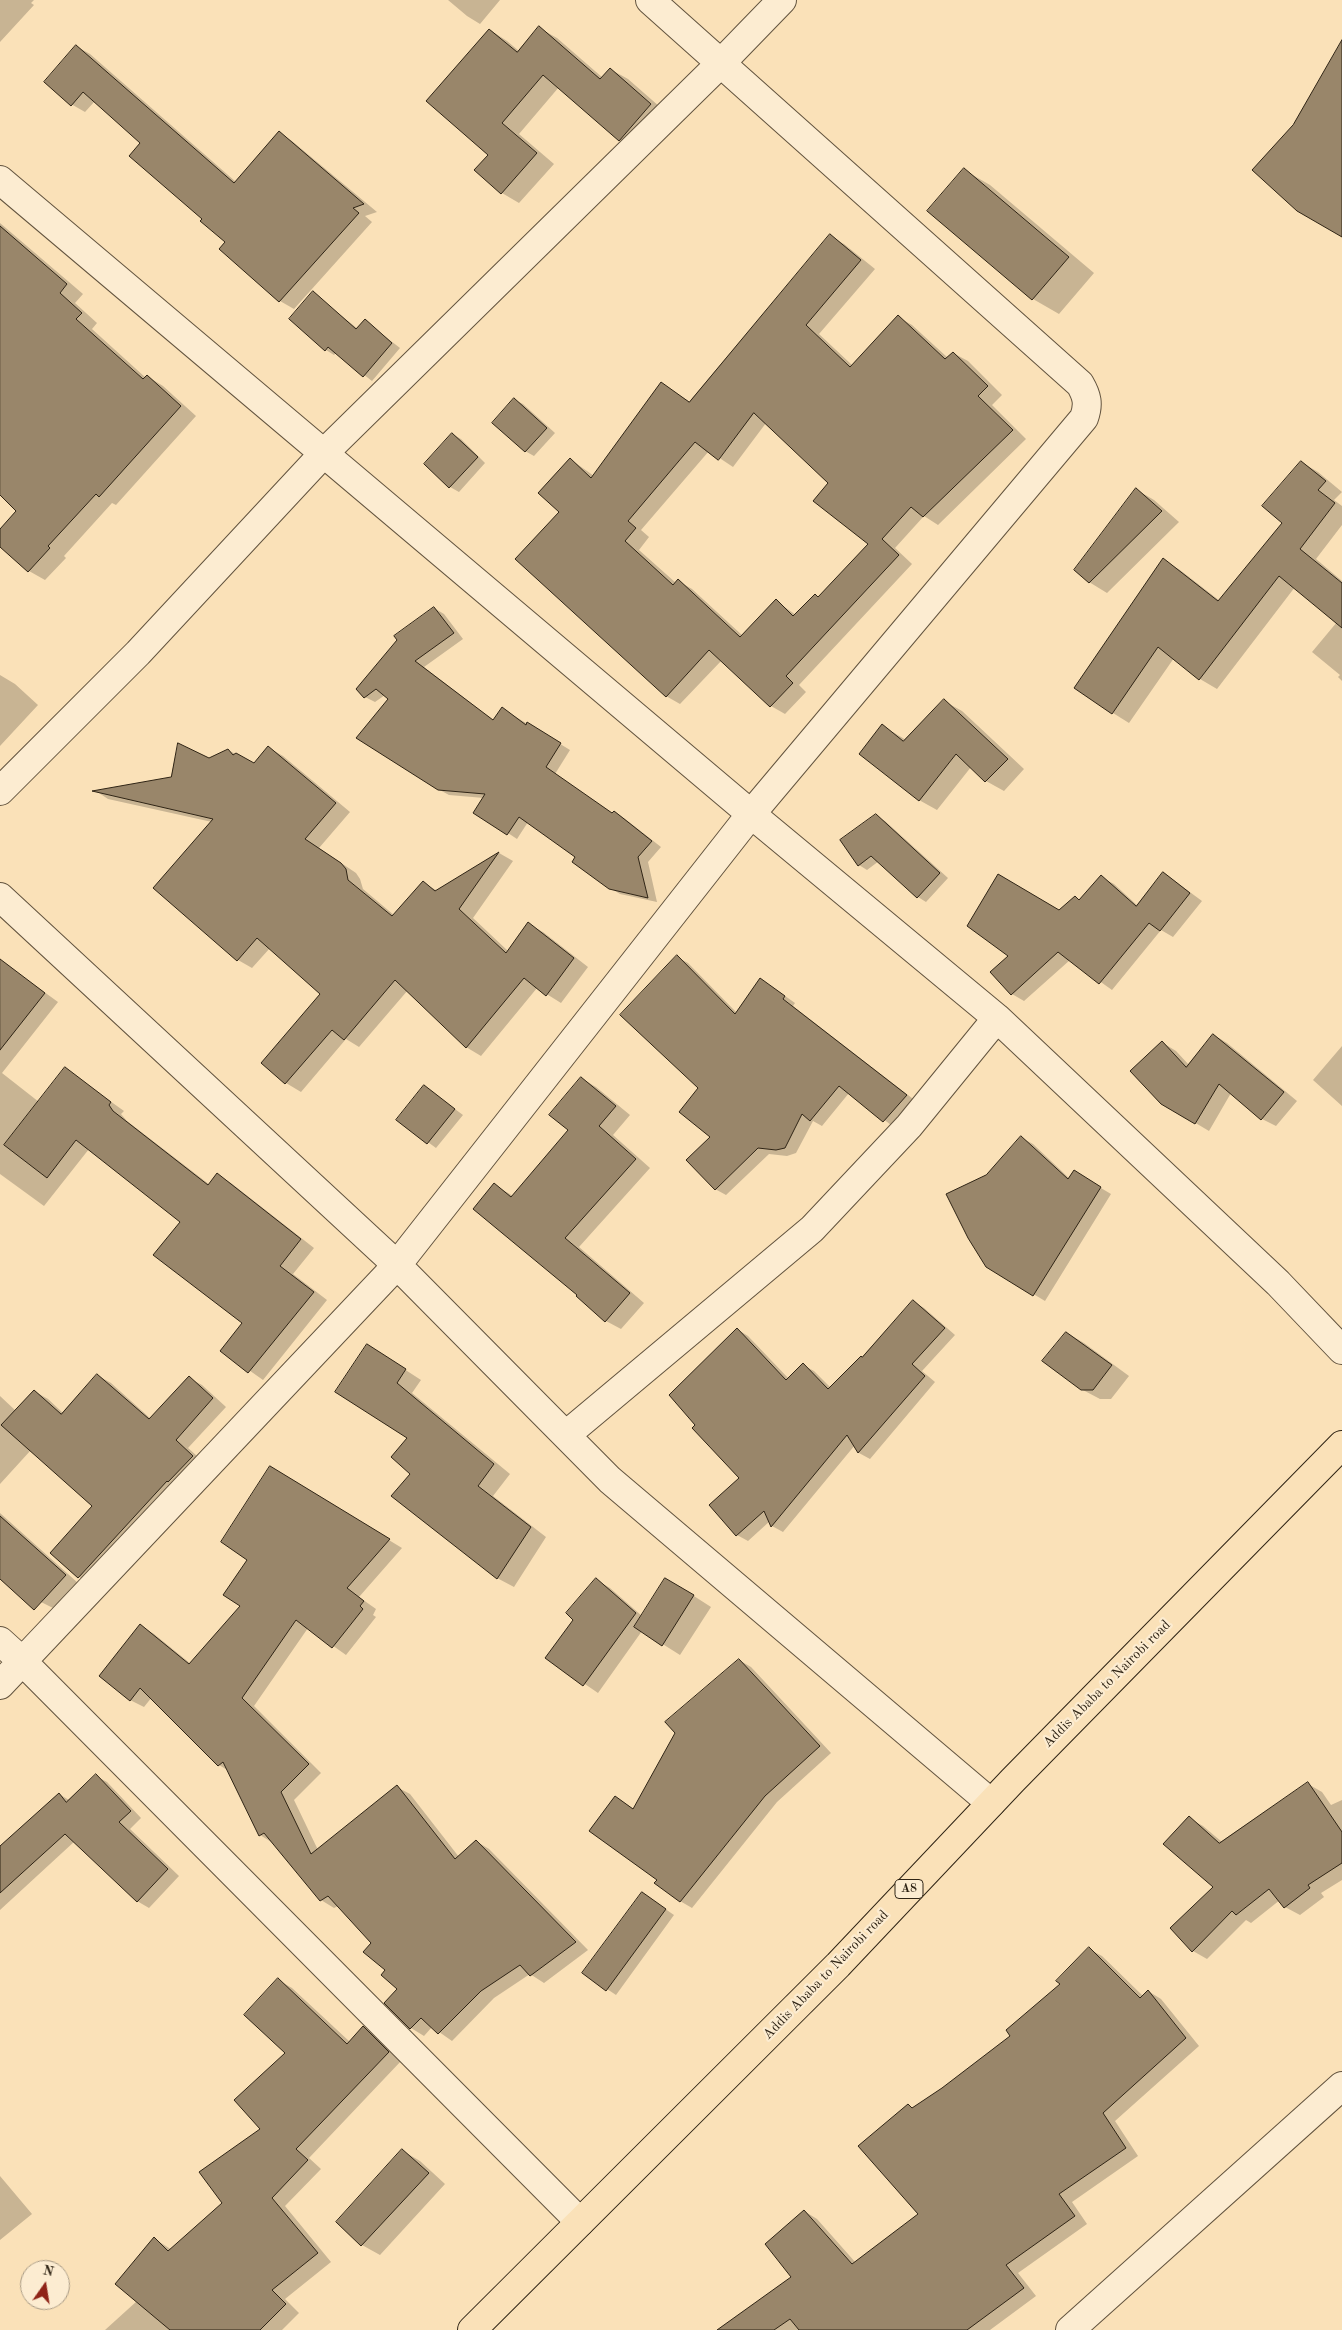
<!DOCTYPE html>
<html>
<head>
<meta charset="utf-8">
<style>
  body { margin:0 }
  #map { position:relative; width:1342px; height:2330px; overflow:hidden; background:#fae1b8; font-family:"Old Standard TT",serif }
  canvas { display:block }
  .north { position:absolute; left:20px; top:2260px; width:50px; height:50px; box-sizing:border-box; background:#fcecd1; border:1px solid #aa9c86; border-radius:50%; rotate:13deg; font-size:14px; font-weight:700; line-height:20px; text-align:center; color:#2f2415 }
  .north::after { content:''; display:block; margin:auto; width:18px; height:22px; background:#8f2418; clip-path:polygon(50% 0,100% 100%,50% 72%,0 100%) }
</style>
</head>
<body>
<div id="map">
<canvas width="1342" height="2330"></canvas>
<div class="north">N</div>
</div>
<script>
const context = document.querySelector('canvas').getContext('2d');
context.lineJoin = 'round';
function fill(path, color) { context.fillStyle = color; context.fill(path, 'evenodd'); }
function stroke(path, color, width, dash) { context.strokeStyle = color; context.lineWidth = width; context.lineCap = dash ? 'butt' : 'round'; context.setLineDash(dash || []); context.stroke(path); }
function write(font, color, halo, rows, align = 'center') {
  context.font = font + ' "Old Standard TT",serif'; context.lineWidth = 4.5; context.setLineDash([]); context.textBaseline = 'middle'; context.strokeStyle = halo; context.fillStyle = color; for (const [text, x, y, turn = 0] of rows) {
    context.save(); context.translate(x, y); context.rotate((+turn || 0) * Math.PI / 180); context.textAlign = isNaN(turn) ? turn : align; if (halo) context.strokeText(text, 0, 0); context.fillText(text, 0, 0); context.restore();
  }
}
fill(new Path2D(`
  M0 0H34L31 3 34 5 0 42Z
  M448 0H500L480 24 467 16Z
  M539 28 557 38 603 78 610 69 628 79 668 114 637 150 620 140 559 87 519 134 554 164 519 203 502 193 490 154V30L507 41 519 51Z
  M76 46 90 54 236 182 279 133 292 141 377 212 365 216 372 222 294 309 280 301 220 249 227 242 204 219 142 143 95 101 85 112 71 104Z
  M964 170 990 185 1094 273 1059 314 1033 299Z
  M0 223 83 294 75 303 97 323 92 329 146 378 147 376 163 386 196 416 116 505 112 503 64 556 66 558 45 580 29 571 0 545V530L18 511 0 494Z
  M830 236 844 244 875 269 819 334 852 365 898 317 912 325 948 358 953 353 968 361 1002 395 992 405 1026 439 938 525 924 516 895 548 912 564 799 685 806 692 785 714 771 706 722 660 680 704 666 696 561 511 570 459 594 476 661 383 690 402ZM766 423 829 483 870 544 819 597 815 595 796 615 776 601 743 636 692 589 678 581 676 583 639 550 649 537 641 530 709 451 733 467Z
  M313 293 358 329 365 321 400 348 372 381 336 353 334 355 326 350Z
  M515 400 523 404 555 433 534 456 525 451Z
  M452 434 461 439 485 463 459 492 450 487Z
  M1301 462 1318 472 1342 492 1334 500 1342 506V525L1316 559 1342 581V681L1338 677 1340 675 1312 652 1337 622 1295 587 1217 689 1200 679 1174 658 1129 723 1113 713 1163 560 1180 570 1220 601 1284 522Z
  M1137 490 1154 500 1179 522 1107 593 1089 582Z
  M434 608 444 614 463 639 424 667 494 721 503 709 570 750 555 774 613 814 615 812 624 818 661 847 648 862 657 902 620 894 610 888 577 856 528 822 517 839 508 833 484 798 449 795 438 789 390 699 385 695 375 702 365 697Z
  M0 675 15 684 38 705 0 746Z
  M944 701 962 711 1024 769 1004 791 986 781 971 767 937 810 919 800 883 726 906 740Z
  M269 748 283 756 350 812 319 848 356 873 360 879 363 889 395 916 423 883 438 891 499 853 513 861 473 918 508 951 528 924 543 932 588 967 561 1003 537 988 481 1056 466 1047 408 990 359 1047 346 1039 301 1092 286 1083 263 1063 322 994 270 948 252 968 238 960 212 822 108 799 96 791 172 778 228 750 254 764Z
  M876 816 885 821 948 878 926 902 918 897 879 861 867 870 859 865Z
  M1164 873 1202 901 1173 937 1161 930 1112 990 1070 960 1024 1001 1012 994 1059 912 1075 897 1080 900 1101 877 1114 884 1138 906Z
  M677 957 688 963 737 1013 771 986 795 1003 793 1006 917 1102 895 1128 849 1093 822 1126 813 1121 796 1153 787 1156 769 1154 726 1195 715 1189 712 1137 700 1088Z
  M0 960 58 1002 2 1073 39 1102 65 1069 124 1111 121 1114 127 1121 210 1185 218 1175 231 1183 314 1248 293 1274 327 1300 263 1380 222 1351 243 1323 181 1221 89 1149 44 1206 0 1174Z
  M1214 1035 1227 1043 1297 1101 1276 1126 1262 1119 1231 1093 1209 1131 1162 1103 1163 1043 1176 1051 1189 1065Z
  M1342 1046V1106L1313 1080Z
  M581 1078 596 1087 630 1115 613 1135 650 1168 579 1247 644 1303 621 1329 606 1321 579 1295 495 1185 513 1196 570 1130Z
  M425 1087 463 1115 436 1148 398 1120Z
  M1022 1138 1033 1144 1070 1179 1074 1172 1111 1194 1045 1301 987 1266 986 1176Z
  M913 1301 924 1308 955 1335 922 1371 935 1382 870 1459 859 1453 855 1445 783 1532 772 1526 770 1521 748 1541 737 1535 741 1479 737 1329 748 1336 789 1379 803 1365 814 1371 831 1388 863 1358Z
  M1067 1333 1084 1343 1129 1376 1111 1399H1100L1081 1389Z
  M384 1356 421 1380 412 1393 510 1474 493 1496 546 1537 514 1587 497 1578 412 1474 409 1438Z
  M97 1375 111 1383 151 1419 189 1378 202 1385 226 1407 188 1448 206 1464 92 1585 79 1577 52 1553 94 1506 31 1450 0 1484V1396L16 1411 34 1391 48 1399 63 1413Z
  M283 1476 402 1548 359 1597 376 1609 373 1615 376 1617 346 1655 308 1628 254 1706 321 1773 294 1800 318 1850 397 1787 410 1794 459 1857 476 1841 489 1849 588 1950 544 1983 530 1974 494 1998 452 2041 432 2027 424 2036 411 2028 386 2003 399 1989 372 1943 338 1906 334 1908 321 1900 273 1843 260 1835 229 1771 219 1765 152 1697 144 1707 130 1700 141 1626 154 1634 191 1664 242 1606 248 1560Z
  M0 1513 78 1583 55 1609 41 1602 0 1564Z
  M596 1580 610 1588 642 1616 683 1589 711 1607 680 1655 642 1631 598 1693 547 1658 575 1619Z
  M739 1660 751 1667 831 1753 777 1802 692 1908 680 1901 659 1879 615 1797 634 1809Z
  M96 1776 107 1782 141 1818 130 1829 179 1876 149 1908 137 1901 75 1841 0 1910V1848L59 1794 69 1800Z
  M1308 1784 1322 1792 1331 1805 1342 1800V1880L1321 1893 1324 1897 1300 1915 1285 1907 1280 1900 1251 1923 1246 1920 1207 1959 1193 1951 1215 1887 1189 1818 1203 1826 1222 1842Z
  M642 1893 674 1915 616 1995 583 1973Z
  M1089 1949 1102 1956 1143 1996 1148 1991 1161 1999 1199 2046 1115 2121 1138 2156 1072 2202 1087 2224 1018 2273 1036 2296 990 2330H734L793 2277 804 2211 817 2219 856 2263 919 2214 909 2106 913 2108 943 2089 1012 2036 1061 1985Z
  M278 1980 292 1988 350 2042 363 2028 377 2036 402 2060 309 2158 321 2169 285 2206 331 2262 285 2299 299 2313 282 2330H105L137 2301 155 2239 172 2250 223 2204 262 2129 287 2053Z
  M403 2151 420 2161 445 2184 380 2255 362 2245 337 2222Z
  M0 2176 32 2214 0 2240Z`), '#0003');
const building = new Path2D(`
  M539 26 600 79 610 68 651 104 619 141 543 75 502 123 537 153 501 194 474 170 488 155 426 101 489 29 517 52Z
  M1342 40V237L1297 211 1252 170 1293 125Z
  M76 45 234 183 279 131 364 204 353 208 359 213 279 302 219 249 225 242 200 221 202 219 129 156 140 143 83 92 71 106 44 82Z
  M964 168 1069 257 1032 300 927 211Z
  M0 226 67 284 60 293 82 313 76 319 143 379 147 375 181 406 99 497 96 494 48 546 50 548 28 572 0 547V529L16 511 0 495Z
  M830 234 861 260 806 325 850 367 898 315 945 359 953 352 988 386 978 396 1013 430 923 517 911 507 882 539 899 555 786 676 793 683 770 707 709 650 666 697 515 559 559 512 538 493 570 458 591 478 661 382 689 402ZM754 413 828 483 813 501 868 544 818 597 815 594 793 616 776 599 740 637 678 579 673 585 625 541 636 528 628 521 695 442 718 460Z
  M313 291 356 329 365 319 392 343 363 377 328 347 325 351 289 319Z
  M514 398 547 428 525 452 492 423Z
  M452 433 478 457 449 488 424 464Z
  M1301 461 1326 481 1318 490 1335 503 1300 549 1342 583V628L1279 576 1199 680 1158 647 1112 714 1074 688 1163 558 1218 601 1282 523 1262 506Z
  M1136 488 1162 511 1089 583 1074 570Z
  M434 607 454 633 415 661 493 720 502 707 526 725 527 722 561 743 546 767 612 813 614 811 652 841 638 857 648 898 609 889 572 862 575 857 519 817 507 835 473 813 485 794 438 790 356 738 388 699 376 689 364 698 356 689 397 640 394 636Z
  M944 699 1008 759 985 782 956 754 919 801 859 754 882 724 903 741Z
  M178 743 209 758 228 749 233 755 236 753 254 763 268 746 336 803 305 839 341 863 346 869 348 880 392 916 423 881 435 891 499 852 459 909 506 953 528 922 574 958 546 996 524 978 466 1048 395 980 344 1040 332 1030 285 1084 261 1063 320 994 257 938 237 961 153 888 213 819 92 791 171 777Z
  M876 814 940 873 917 898 871 856 858 866 840 840Z
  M1163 872 1190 893 1160 931 1149 923 1099 984 1058 952 1011 995 990 972 1008 956 967 926 998 874 1059 910 1075 896 1079 900 1101 875 1136 906Z
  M677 955 735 1014 760 978 785 996 783 999 907 1095 883 1122 839 1086 810 1121 802 1114 785 1148 776 1150 758 1148 715 1190 686 1160 710 1137 679 1112 698 1088 620 1015Z
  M0 959 45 993 0 1050Z
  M1213 1034 1284 1092 1261 1120 1219 1084 1195 1124 1161 1104 1130 1071 1162 1041 1186 1067Z
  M65 1067 111 1102 109 1105 113 1111 208 1185 217 1173 301 1239 280 1266 314 1292 248 1373 220 1351 242 1323 153 1255 180 1222 76 1140 47 1178 4 1145Z
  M581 1077 616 1106 599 1126 636 1159 565 1238 630 1293 605 1322 576 1296 577 1295 473 1209 494 1183 511 1197 568 1130 549 1115Z
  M424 1085 455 1109 427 1144 396 1120Z
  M1021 1136 1068 1179 1074 1170 1101 1187 1033 1296 986 1267 968 1238 946 1194 986 1175Z
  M913 1300 945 1328 912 1364 925 1376 858 1453 847 1435 771 1527 764 1511 736 1536 709 1505 739 1478 692 1428 695 1425 669 1395 737 1328 786 1380 803 1363 828 1389 861 1356 862 1357Z
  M1066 1332 1112 1365 1093 1390H1081L1042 1361Z
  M367 1344 406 1369 397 1383 494 1464 478 1486 531 1527 497 1579 391 1496 410 1474 391 1457 407 1438 335 1392Z
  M97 1374 149 1419 189 1376 213 1398 176 1440 193 1456 168 1482 167 1481 78 1578 50 1553 92 1506 1 1425 34 1390 61 1414Z
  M270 1466 390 1539 347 1588 364 1601 360 1606 363 1609 332 1648 296 1620 242 1698 309 1764 281 1792 311 1854 397 1785 455 1859 476 1840 576 1942 530 1976 520 1965 481 1991 438 2034 421 2018 410 2029 384 2003 397 1989 381 1975 385 1970 363 1952 371 1943 328 1896 320 1901 264 1833 259 1836 223 1762 218 1766 140 1688 130 1701 99 1676 140 1624 189 1664 240 1606 223 1595 247 1560 221 1542Z
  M0 1516 66 1575 34 1610 0 1579Z
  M596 1578 636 1613 583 1686 545 1658 573 1620 566 1613Z
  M665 1578 694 1595 662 1646 634 1627Z
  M739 1659 820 1746 765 1796 680 1902 654 1883 657 1880 589 1831 615 1796 633 1809 675 1733 665 1722Z
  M96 1774 131 1811 119 1822 168 1869 137 1902 65 1834 0 1893V1846L59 1793 66 1802Z
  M1308 1782 1342 1832V1863L1308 1885 1310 1888 1284 1908 1269 1889 1236 1915 1232 1911 1192 1952 1170 1928 1213 1887 1163 1844 1189 1816 1219 1843Z
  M642 1892 666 1909 606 1991 582 1973Z
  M1089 1947 1140 1998 1148 1990 1186 2038 1103 2113 1126 2148 1059 2194 1075 2216 1006 2265 1024 2288 967 2330H799L790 2319 774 2330H717L791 2277 765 2244 804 2210 852 2264 918 2214 858 2146 908 2104 912 2108 942 2088 1010 2036 1006 2030 1060 1984 1056 1981Z
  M278 1978 347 2044 363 2026 389 2052 296 2149 308 2160 272 2198 318 2253 272 2290 286 2304 260 2330H170L115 2284 154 2237 168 2251 222 2203 199 2172 260 2129 234 2100 285 2053 244 2015Z
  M402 2149 429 2173 361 2246 336 2222Z`);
fill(building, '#99866a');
stroke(building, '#2f2415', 1);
const minor = new Path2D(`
  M0 180 751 814 997 1018 1278 1283 1342 1350
  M0 791 138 653 325 452 720 64 782 0
  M0 897 397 1265 610 1480 991 1803
  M566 1435 812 1229 909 1126 997 1018
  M0 1641 21 1660 580 2222
  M0 1685 397 1265 751 814 1084 418C1089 404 1087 396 1080 384L650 0
  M1070 2330 1342 2086`);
const highway = new Path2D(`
  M472 2330 838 1965 1013 1780 1342 1445`);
stroke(minor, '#62533e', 30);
stroke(highway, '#2f2415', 30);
stroke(minor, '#fcecd1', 28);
stroke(highway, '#fae1b8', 28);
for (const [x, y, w] of [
  [909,1889,28]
]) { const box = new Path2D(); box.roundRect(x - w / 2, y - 9.5, w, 19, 4); context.fillStyle = '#fcecd1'; context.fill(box); stroke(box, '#2f2415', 1); }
write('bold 12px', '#2f2415', null, [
  ["A8",909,1889]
]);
write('14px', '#2f2415', '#fcecd1', [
  ["Addis Ababa to Nairobi road",1107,1684,-45],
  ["Addis Ababa to Nairobi road",826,1975,-46]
]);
</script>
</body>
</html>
